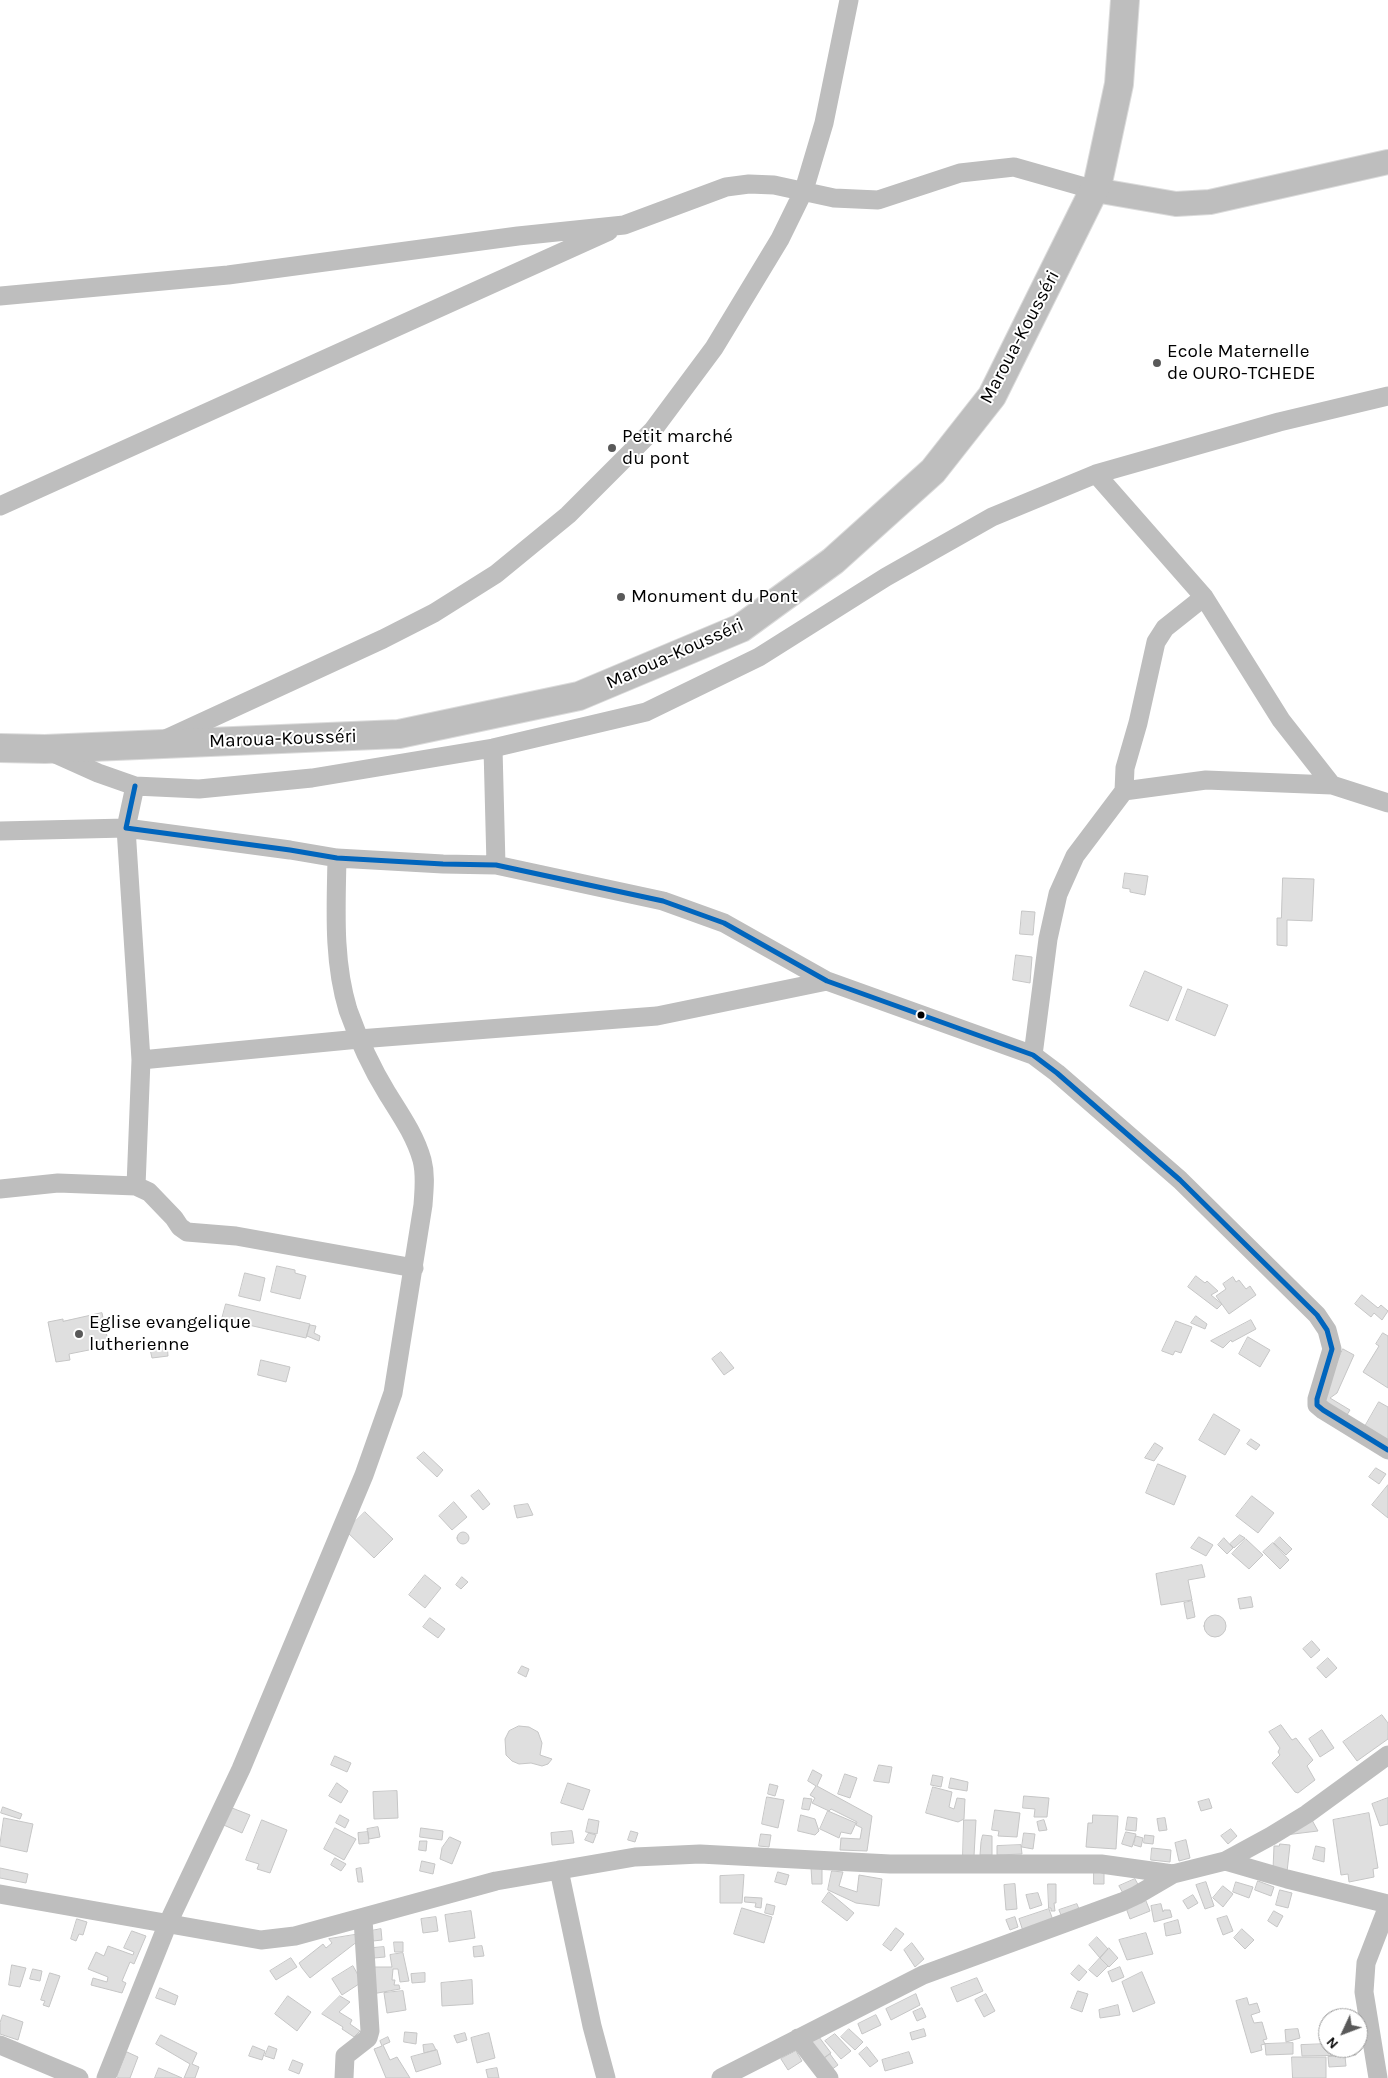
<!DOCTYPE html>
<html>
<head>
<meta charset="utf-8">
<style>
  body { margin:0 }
  #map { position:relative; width:1388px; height:2078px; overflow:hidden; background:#fff; font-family:Karla,sans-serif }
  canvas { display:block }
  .north { position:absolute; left:1318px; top:2008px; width:50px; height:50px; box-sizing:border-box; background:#fff; border:1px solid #999; border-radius:50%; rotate:227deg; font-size:14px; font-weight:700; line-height:20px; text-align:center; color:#000 }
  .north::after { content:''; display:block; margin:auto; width:18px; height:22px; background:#595959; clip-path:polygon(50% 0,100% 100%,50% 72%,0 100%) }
</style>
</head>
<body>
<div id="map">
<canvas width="1388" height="2078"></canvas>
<div class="north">N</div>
</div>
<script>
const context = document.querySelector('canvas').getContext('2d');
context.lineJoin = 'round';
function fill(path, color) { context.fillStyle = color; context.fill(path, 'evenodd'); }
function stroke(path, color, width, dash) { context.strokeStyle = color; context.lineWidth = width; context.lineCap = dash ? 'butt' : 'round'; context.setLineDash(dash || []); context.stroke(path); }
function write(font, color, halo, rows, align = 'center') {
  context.font = font + ' Karla,sans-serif'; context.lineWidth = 4; context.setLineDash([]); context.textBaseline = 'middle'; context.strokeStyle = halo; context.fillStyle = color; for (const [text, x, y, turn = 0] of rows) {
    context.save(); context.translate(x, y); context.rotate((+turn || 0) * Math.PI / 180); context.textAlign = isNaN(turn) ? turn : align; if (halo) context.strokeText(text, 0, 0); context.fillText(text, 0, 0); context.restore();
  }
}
const building = new Path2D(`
  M1125 873 1148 876 1145 895 1130 892V889L1123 888Z
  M1283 878 1314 879 1312 921 1287 920V946L1277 945V918H1281Z
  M1022 911 1035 912 1033 935 1020 934Z
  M1016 955 1032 957 1030 983 1013 980Z
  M1145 971 1182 987 1168 1021 1130 1006Z
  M1188 989 1228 1005 1215 1036 1176 1020Z
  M277 1266 295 1270V1273L306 1276 300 1299 271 1292Z
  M245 1273 265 1278 260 1301 239 1296Z
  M1196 1276 1205 1283 1207 1281 1218 1291 1211 1295 1222 1304 1217 1309 1188 1287Z
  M1233 1277 1236 1282 1239 1280 1246 1289 1250 1286 1256 1295 1229 1314 1216 1296 1226 1289 1223 1284Z
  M1362 1295 1378 1308 1381 1305 1388 1311 1382 1320 1374 1313 1371 1317 1355 1304Z
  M226 1304 310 1324 306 1338 222 1319Z
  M102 1313 109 1346 69 1354 70 1360 56 1362 48 1322 63 1319V1321Z
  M1196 1316 1207 1324 1205 1329 1191 1323Z
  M1251 1320 1256 1329 1232 1342 1231 1340 1223 1348 1211 1341Z
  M1176 1321 1192 1327 1181 1353 1175 1351 1173 1355 1162 1351Z
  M310 1325 316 1326 314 1333 320 1336 319 1341 307 1336Z
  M1383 1333 1388 1336V1388L1363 1372 1379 1346 1376 1344Z
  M1248 1337 1270 1350 1260 1367 1239 1354Z
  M159 1342H167L168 1356 152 1358 149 1345Z
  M1343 1349 1354 1355 1337 1393 1330 1398 1350 1410 1345 1418 1320 1404Z
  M721 1352 734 1368 724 1375 712 1359Z
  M261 1360 290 1367 286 1382 258 1375Z
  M1379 1402 1388 1407V1445L1363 1430Z
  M1214 1414 1240 1430 1225 1455 1199 1440Z
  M1251 1439 1260 1445 1256 1450 1247 1444Z
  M1155 1443 1163 1448 1154 1461 1145 1458Z
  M424 1452 443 1470 437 1477 417 1458Z
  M1158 1464 1186 1476 1174 1505 1146 1493Z
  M1376 1468 1386 1474 1379 1484 1369 1477Z
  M1388 1485V1518L1372 1505Z
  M479 1490 490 1504 483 1510 471 1496Z
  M1252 1496 1274 1513 1258 1533 1236 1516Z
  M454 1502 467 1517 452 1530 439 1516Z
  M528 1504 533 1515 517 1518 514 1506Z
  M365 1512 393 1539 374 1558 346 1531Z
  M457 1538a6 6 0 1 1 12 0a6 6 0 1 1-12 0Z
  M1240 1535 1245 1538 1234 1548 1230 1544Z
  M1199 1537 1213 1545 1206 1556 1191 1548Z
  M1280 1537 1292 1549 1286 1555 1274 1543Z
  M1224 1538 1233 1548 1227 1554 1218 1545Z
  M1246 1539 1263 1555 1249 1569 1232 1554Z
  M1273 1543 1289 1560 1280 1569 1263 1552Z
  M1202 1565 1205 1577 1188 1580 1192 1600 1161 1605 1156 1574Z
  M425 1575 441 1588 425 1608 409 1595Z
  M462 1577 468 1582 461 1589 456 1585Z
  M1251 1597 1253 1607 1240 1609 1238 1599Z
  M1192 1601 1195 1617 1187 1619 1184 1603Z
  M1204 1626a11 11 0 1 1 22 0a11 11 0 1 1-22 0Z
  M430 1618 445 1629 438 1638 423 1627Z
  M1312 1641 1320 1650 1311 1658 1303 1649Z
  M1328 1658 1337 1668 1326 1678 1317 1668Z
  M522 1666 529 1669 526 1677 518 1673Z
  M1382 1715 1388 1723V1739L1357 1761 1343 1742Z
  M1281 1725 1292 1740 1296 1738 1313 1760 1307 1766 1315 1780 1298 1793 1295 1792 1272 1763 1280 1755 1278 1752 1280 1748 1269 1732Z
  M519 1726 529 1727 538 1732 542 1743 540 1755 552 1759 548 1764 542 1766 531 1763 519 1764 512 1761 506 1755 505 1739 509 1731Z
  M1322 1730 1334 1748 1320 1757 1309 1739Z
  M335 1756 351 1763 347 1772 331 1765Z
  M879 1765 892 1767 889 1783 874 1781Z
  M813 1770 822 1775 817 1786 872 1816 867 1851 840 1850 841 1838 860 1839 862 1828 856 1825 857 1822 831 1809 829 1811 812 1803 815 1798 810 1795 816 1786 808 1781Z
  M845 1774 857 1778 850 1798 838 1794Z
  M933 1775 943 1777 941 1787 931 1785Z
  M951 1778 968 1782 967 1791 949 1788Z
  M337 1783 348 1791 341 1803 329 1796Z
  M568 1783 590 1790 583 1810 561 1803Z
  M770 1784 778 1786 775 1796 768 1794Z
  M933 1787 952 1792 949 1807 954 1809 957 1798 965 1799 964 1819 958 1822 926 1813Z
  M397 1791 398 1818 374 1819 373 1792Z
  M1024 1796 1049 1798 1047 1817H1034L1035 1809 1023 1808Z
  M767 1797 784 1800 778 1828 762 1824Z
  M804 1798 812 1799 809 1810 802 1809Z
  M1388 1798V1824L1380 1826 1372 1804Z
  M1209 1799 1212 1808 1201 1811 1198 1802Z
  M227 1806 250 1815 242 1833 219 1823Z
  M3 1807 22 1814 20 1819 1 1813Z
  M995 1810 1020 1813 1017 1837 998 1836 999 1831 992 1830Z
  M828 1811 856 1823 851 1834 841 1832 839 1838 820 1829Z
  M1369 1813 1378 1868 1373 1869 1374 1877 1349 1882 1348 1874 1341 1875 1333 1820Z
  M340 1815 349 1820 345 1828 336 1823Z
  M801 1815 815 1819 819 1831 815 1835 798 1831Z
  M1093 1815 1118 1816 1116 1849 1086 1847 1088 1823H1092Z
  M1128 1817 1137 1818 1136 1831 1126 1830Z
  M4 1818 33 1824 27 1852 0 1846Z
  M1165 1818 1167 1830 1159 1831 1157 1819Z
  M589 1819 599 1821 597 1834 586 1832Z
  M262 1820 287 1830 270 1873 257 1869 259 1864 246 1860Z
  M964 1820H976L974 1856H963Z
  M1044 1820 1047 1830 1039 1831 1037 1822Z
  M1312 1820 1318 1831 1285 1835Z
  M378 1827 380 1837 369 1839 367 1829Z
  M335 1828 356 1839 344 1860 324 1849Z
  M421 1828 443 1831 442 1840 420 1837Z
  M1231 1829 1237 1836 1228 1844 1221 1836Z
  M572 1831 574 1843 552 1845 551 1833Z
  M631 1831 638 1833 635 1842 628 1840Z
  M368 1832 369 1843 359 1844 358 1833Z
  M1126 1832 1136 1834 1132 1847 1122 1844Z
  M589 1833 596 1835 593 1843 585 1840Z
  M1024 1833 1035 1834 1033 1849 1022 1847Z
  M761 1834 771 1835 769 1847 759 1846Z
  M983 1835 992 1836V1855H980L981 1842Z
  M1145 1835 1154 1836 1153 1844 1144 1843Z
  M1136 1836 1143 1838 1141 1847 1134 1845Z
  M450 1837 461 1842 452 1864 440 1859 442 1848Z
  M1186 1840 1190 1858 1179 1861 1175 1843Z
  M420 1841H427L426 1851 419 1850Z
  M1280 1844 1290 1845 1287 1872 1273 1869 1274 1846H1279Z
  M1021 1845 1022 1854 997 1855V1846Z
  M1316 1846 1325 1848 1324 1862 1313 1859Z
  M1152 1848 1171 1850 1170 1862 1151 1860Z
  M335 1858 346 1864 341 1871 331 1865Z
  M422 1861 435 1864 433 1874 420 1871Z
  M822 1866V1884H812L811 1867Z
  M0 1868 28 1874 26 1883 0 1878Z
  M361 1868 363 1882H358L356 1869Z
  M832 1871 843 1872 839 1886 857 1892 859 1875 882 1879 879 1906 856 1903 828 1890Z
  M1094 1871H1104V1884H1094Z
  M778 1872 789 1875 786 1885 775 1882Z
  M744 1875 742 1903H720V1876Z
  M1135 1879 1140 1888 1124 1895 1119 1886Z
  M1258 1881 1274 1887 1271 1896 1255 1890Z
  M1206 1882 1214 1906 1205 1909 1196 1885Z
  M1236 1882 1253 1887 1249 1898 1233 1892Z
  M1015 1884 1017 1909 1006 1910 1004 1885Z
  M1048 1884H1056V1903H1054L1055 1911H1051V1908H1049Z
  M1223 1886 1233 1894 1223 1907 1213 1898Z
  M1280 1890 1292 1893 1288 1908 1276 1905Z
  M829 1892 854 1913 847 1921 822 1902Z
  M1038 1893 1042 1905 1030 1909 1026 1895Z
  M1193 1895 1198 1903 1188 1909 1183 1901Z
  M745 1897 762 1898 761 1908 755 1907 756 1903 745 1902Z
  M1146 1901 1150 1911 1130 1919 1126 1908Z
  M767 1904 775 1906 773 1915 765 1913Z
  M1077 1904 1081 1914 1063 1920 1059 1910Z
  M1161 1904 1163 1912 1164 1910H1170L1172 1917 1154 1922 1151 1906Z
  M742 1908 772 1917 764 1943 734 1934Z
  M1049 1909 1054 1923 1024 1934 1019 1919Z
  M471 1911 475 1938 449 1942 445 1915Z
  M1274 1911 1283 1916 1277 1927 1268 1921Z
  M1227 1916 1233 1931 1223 1935 1217 1919Z
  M436 1917 438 1931 423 1933 421 1919Z
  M1015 1917 1018 1927 1010 1930 1006 1920Z
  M77 1919 87 1922 83 1935 79 1934 76 1941 71 1939Z
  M1178 1920 1181 1933 1166 1936 1164 1924Z
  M896 1928 904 1934 891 1951 883 1945Z
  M381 1929 382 1940 373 1941 371 1931Z
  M1242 1929 1254 1940 1245 1949 1234 1938Z
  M132 1931 146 1936 134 1964 130 1962 122 1981 126 1983 122 1993 91 1985 93 1978 107 1982 108 1977 88 1969 96 1952 104 1956 108 1946 133 1955 134 1952 124 1948Z
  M1146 1933 1153 1954 1127 1960 1119 1940Z
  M360 1934 358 1941 310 1978 302 1968 299 1963 323 1944 326 1948 332 1943 329 1939Z
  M1097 1937 1108 1949 1100 1958 1089 1945Z
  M394 1942H403V1952H395Z
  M912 1943 924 1959 915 1967 904 1950Z
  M482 1946 484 1956 474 1957 473 1947Z
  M384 1947 385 1957 374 1958 373 1948Z
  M1109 1948 1118 1958 1109 1967 1100 1958Z
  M403 1953 409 1981 400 1982 398 1969H393L392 1980H395L394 1985H399L400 1989 372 1994V1967H392L390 1955Z
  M291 1958 297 1967 276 1980 270 1971Z
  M1100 1958 1108 1966 1097 1977 1089 1970Z
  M12 1965 26 1968 20 1987 9 1985Z
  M1079 1965 1087 1972 1079 1981 1071 1974Z
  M353 1966 362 1982 342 1995 332 1979Z
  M1120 1967 1124 1977 1112 1982 1108 1972Z
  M33 1969 42 1971 40 1981 30 1979Z
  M1142 1972 1155 2003 1133 2012 1122 1982Z
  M50 1973 60 1976 49 2007 43 2005 45 2001 41 2000Z
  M425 1973V1982L412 1983 411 1974Z
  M977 1978 983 1991 957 2002 951 1988Z
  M472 1980 473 2004 442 2006 441 1983Z
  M160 1988 178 1996 175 2005 156 1998Z
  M403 1991 406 2010 387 2013 384 1993Z
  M1078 1991 1088 1994 1082 2012 1071 2008Z
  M916 1994 920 2005 891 2020 886 2009Z
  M986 1994 995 2011 984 2017 975 2000Z
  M288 1996 311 2012 297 2031 275 2014Z
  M340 1996 350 2002 339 2012 352 2020 350 2024 360 2031 354 2037 342 2029 343 2027 322 2014Z
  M1247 1998 1249 2005 1257 2003 1260 2012 1251 2015 1254 2023 1262 2022 1267 2039 1263 2040 1265 2044 1261 2045 1262 2050 1251 2053 1236 2001Z
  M1118 2005 1120 2015 1100 2018 1099 2010Z
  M922 2008 926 2017 917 2021 913 2012Z
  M3 2015 23 2022 18 2040 0 2034V2023Z
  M876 2015 881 2025 862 2034 858 2024Z
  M849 2029 863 2042 855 2050 841 2037Z
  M924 2029 926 2036 912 2040 910 2033Z
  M1298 2029 1300 2038 1286 2042 1285 2030Z
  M405 2032 417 2033 416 2044 404 2042Z
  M465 2033 467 2040 457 2043 454 2036Z
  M489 2033 495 2058 477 2063 471 2038Z
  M835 2034 851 2051 841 2059 825 2041Z
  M161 2035 197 2053 192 2064 199 2067 195 2078H184L190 2064 156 2044Z
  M388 2037 390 2042 383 2045 390 2060 397 2057 410 2078H386L374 2049 382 2046 380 2041Z
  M819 2037 831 2053 823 2059 811 2043Z
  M1293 2043V2054L1266 2055 1265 2044Z
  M433 2044 436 2050 424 2053 423 2045Z
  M1328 2044V2048H1356V2055L1302 2056 1301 2045Z
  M253 2046 265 2051 262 2060 249 2056Z
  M269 2046 277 2049 274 2059 265 2056Z
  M867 2047 878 2061 870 2067 859 2054Z
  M437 2050 441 2064 416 2072 411 2057Z
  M796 2051 802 2061 788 2070 781 2059Z
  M127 2052 138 2057 130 2078H119L117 2077Z
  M909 2052 913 2063 885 2071 882 2060Z
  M830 2054 838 2065 831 2070 823 2059Z
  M1345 2056 1346 2066 1329 2067 1328 2057Z
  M1292 2057H1326V2078H1293Z
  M293 2060 303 2064 299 2074 289 2070Z
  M159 2068 182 2078H155Z
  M497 2068 499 2078H488L486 2070Z`);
fill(building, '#dfdfdf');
stroke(building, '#c6c6c6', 1);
const major = new Path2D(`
  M1095 190 1176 204 1210 202 1388 162`);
const highway = new Path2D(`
  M0 748 45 749 399 734 579 696 741 628 833 561 933 471 992 396 1098 182 1119 84 1125 0`);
stroke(major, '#dbdbdb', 26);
stroke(highway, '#dbdbdb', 30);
stroke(new Path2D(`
  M0 296 228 275 518 236 624 225 726 187 749 184 774 185 834 198 878 200 960 173 1014 167 1095 190
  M1096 474 1204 597 1281 720 1332 785 1388 803
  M0 506 609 231
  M166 739 383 639 434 613 496 574 568 515 653 430 714 348 780 239 804 190 824 123 849 0
  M493 748 496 865
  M49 751 98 773 135 786 199 789 312 778 493 748 646 712 759 657 886 577 992 517 1096 474 1279 422 1388 396
  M135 786 126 828 290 850 337 858 443 864 496 865 663 901 724 923 827 981 1033 1055 1057 1073 1180 1180 1317 1315 1327 1330 1332 1349 1317 1399V1405L1323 1410 1388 1450
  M1124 791 1206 780 1332 785
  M0 831 126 828 141 1060 136 1186
  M1033 1055 1048 939 1058 894 1075 856 1124 791 1125 768 1138 723 1156 642 1165 628 1204 597
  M141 1060 359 1039 657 1016 827 981
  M0 1189 58 1183 136 1186 149 1192 174 1218 180 1227 187 1232 236 1236 414 1268
  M1225 1861 1287 1879 1388 1904
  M559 1870 592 2026 606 2078
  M0 1894 261 1940 295 1936 496 1881 635 1857 700 1854 890 1864H1101L1173 1874 1225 1861 1271 1836 1307 1814 1388 1755
  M798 2038 829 2078
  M0 2045 79 2078
  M106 2078 168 1923 241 1769 364 1475 393 1393 423 1205C424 1190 426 1175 422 1160 415 1135 400 1114 387 1093 371 1067 358 1038 348 1010 333 961 336 909 337 858
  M344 2078 345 2056 368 2038 370 2031 363 1919
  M721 2078 923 1975 1122 1902 1137 1895 1173 1874
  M1378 2078 1364 1992 1366 1963 1388 1906`), '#bebebe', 19);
stroke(major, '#bebebe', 24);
stroke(highway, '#bebebe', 28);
stroke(new Path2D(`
  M135 786 126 828 290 850 337 858 443 864 496 865 663 901 724 923 827 981 1033 1055 1057 1073 1180 1180 1317 1315 1327 1330 1332 1349 1317 1399V1405L1323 1410 1388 1450`), '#0065bd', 5);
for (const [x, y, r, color] of [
  [1157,363,5,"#595959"],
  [612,448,5,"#595959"],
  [621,597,5,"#595959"],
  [921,1015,4.5,"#000"],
  [79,1334,5,"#595959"]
]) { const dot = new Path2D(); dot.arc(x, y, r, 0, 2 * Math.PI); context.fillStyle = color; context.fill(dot); stroke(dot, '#fff', 2); }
write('19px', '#000', '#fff', [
  ["Maroua-Kousséri",1020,337,-62],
  ["Maroua-Kousséri",675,654,-24],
  ["Maroua-Kousséri",283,739,-2]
]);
write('19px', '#000', '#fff', [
  ["Ecole Maternelle",1167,352],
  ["de OURO-TCHEDE",1167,374],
  ["Petit marché",622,437],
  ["du pont",622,459],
  ["Monument du Pont",631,597],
  ["Eglise evangelique",89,1323],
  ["lutherienne",89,1345]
], 'left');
</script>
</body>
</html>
